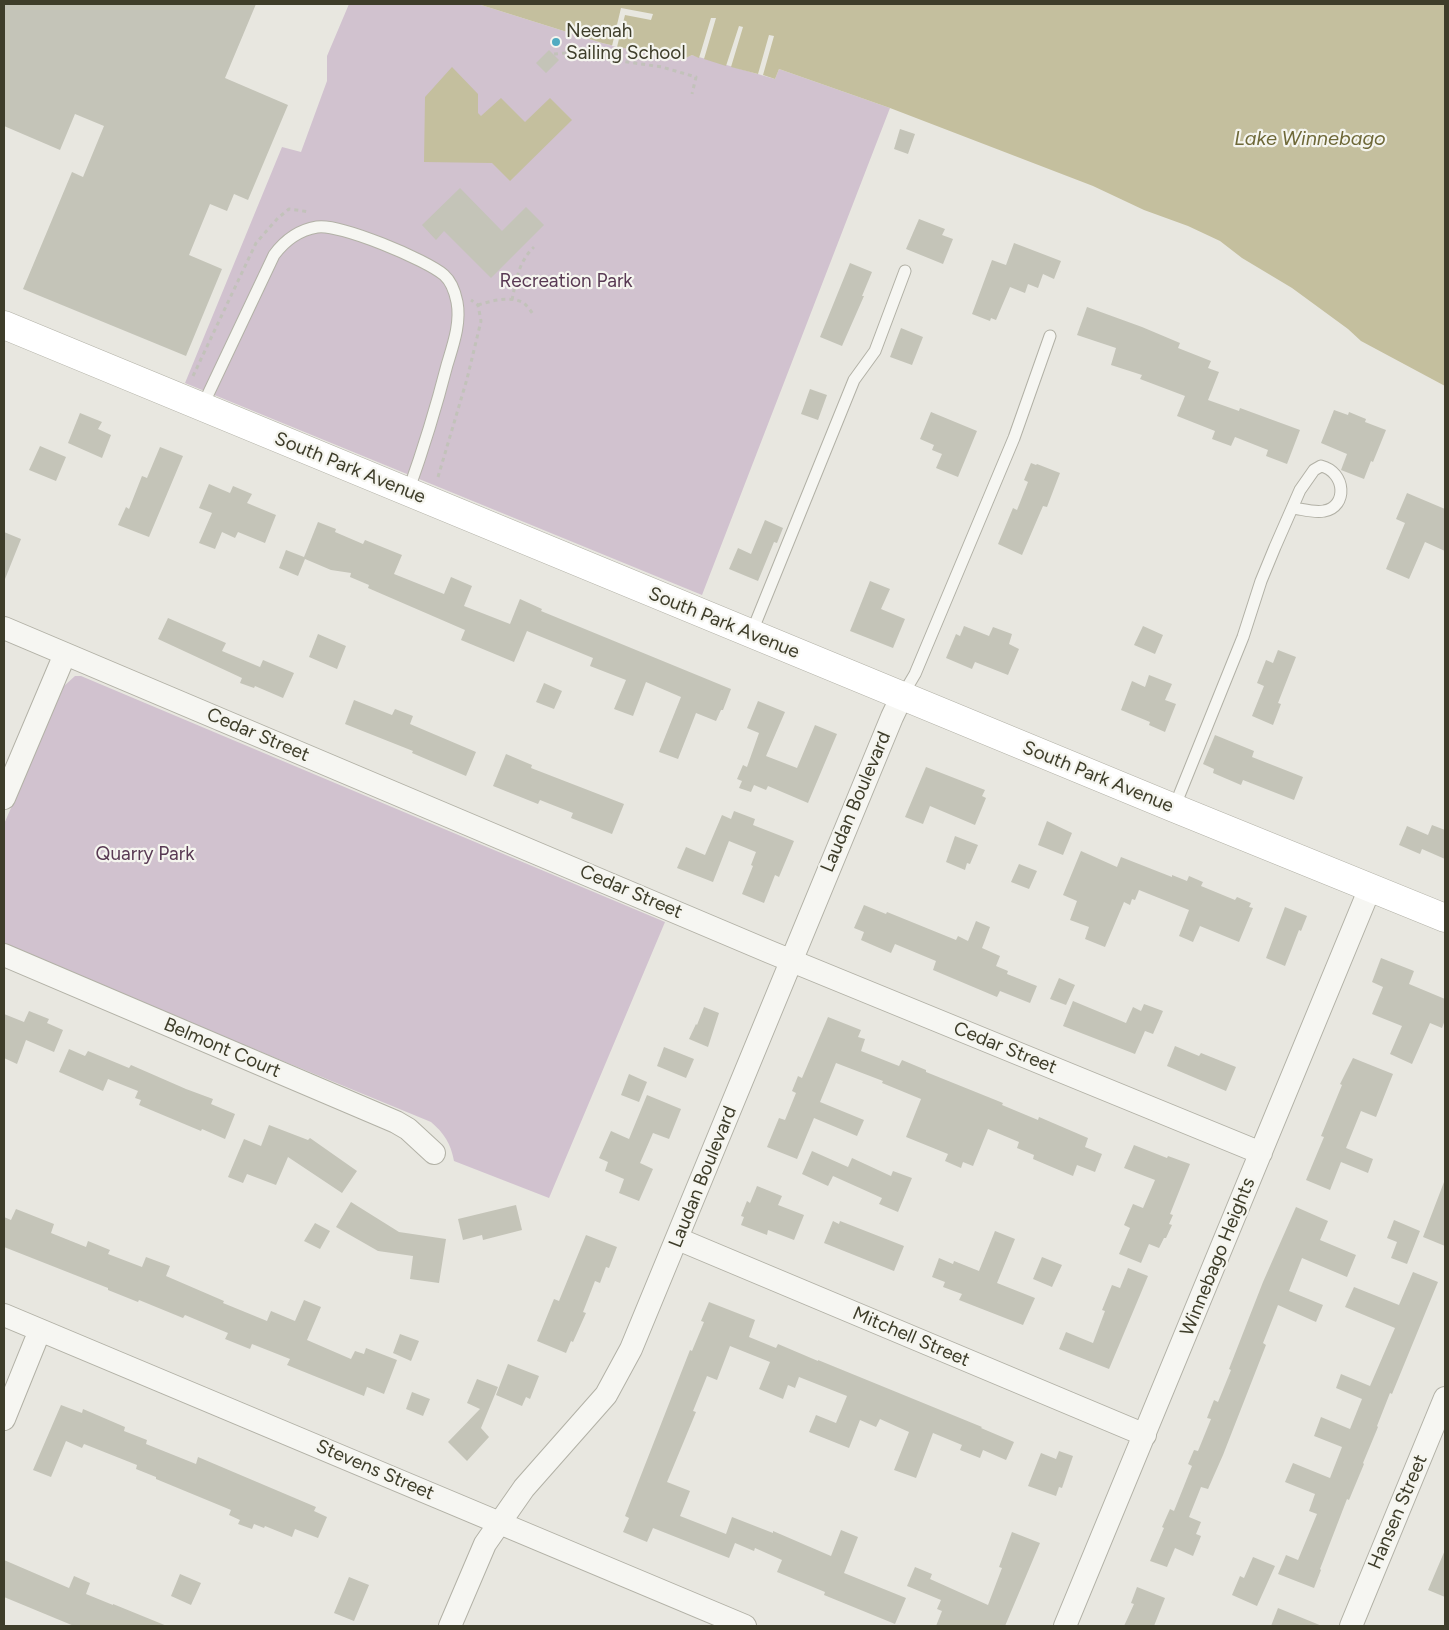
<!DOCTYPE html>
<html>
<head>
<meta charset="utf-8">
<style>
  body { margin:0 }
  #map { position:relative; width:1449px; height:1630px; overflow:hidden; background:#e8e7e0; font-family:Figtree,sans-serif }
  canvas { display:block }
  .frame { position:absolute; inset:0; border:5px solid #3e3d2a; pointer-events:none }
</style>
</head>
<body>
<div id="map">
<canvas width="1449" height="1630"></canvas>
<div class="frame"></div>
</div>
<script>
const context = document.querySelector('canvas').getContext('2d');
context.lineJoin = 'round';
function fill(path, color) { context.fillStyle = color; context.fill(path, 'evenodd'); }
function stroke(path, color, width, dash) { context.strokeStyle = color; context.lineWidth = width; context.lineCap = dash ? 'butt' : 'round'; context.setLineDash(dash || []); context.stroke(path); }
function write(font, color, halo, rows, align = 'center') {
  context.font = font + ' Figtree,sans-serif'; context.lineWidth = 4.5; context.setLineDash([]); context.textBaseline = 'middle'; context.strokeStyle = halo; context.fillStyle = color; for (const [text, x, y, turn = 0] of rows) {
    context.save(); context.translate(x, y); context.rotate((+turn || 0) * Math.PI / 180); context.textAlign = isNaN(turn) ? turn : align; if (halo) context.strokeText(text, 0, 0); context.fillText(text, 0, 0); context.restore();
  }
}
fill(new Path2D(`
  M349 4H478L602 43 650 54 670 57 686 58 692 55 775 79 779 69 890 108 702 595 185 383 282 147 301 152 327 81V56Z
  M75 676H81L665 922 549 1198 454 1161C451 1144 444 1133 431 1122L4 946V824L64 686Z`), '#d1c2cf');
fill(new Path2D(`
  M478 4H1445V386L1361 341 1348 329 1292 288 1242 258 1220 241 1188 226 1144 210 1093 186 890 108 779 69 775 79 763 75 774 36 769 35 758 74 731 67 743 27 739 26 726 66 704 59 716 18H711L699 58 692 55 686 58 670 57 650 54 602 43Z
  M452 67 478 94V113L481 116 501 98 525 122 550 98 572 120 510 181 492 163 424 162 425 97Z`), '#c4bf9e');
fill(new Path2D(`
  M621 8 653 14 651 20 625 15 617 47 612 46Z`), '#e8e7e0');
fill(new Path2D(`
  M4 4H256L225 78 288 105 248 200 234 194 227 211 210 204 189 255 222 269 186 356 23 289 72 172 83 177 104 126 75 114 60 150 4 126Z
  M549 50 559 60 546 73 536 63Z
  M900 129 915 134 908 154 894 149Z
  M460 188 502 231 526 207 544 225 491 278 444 231 436 240 422 225Z
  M919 219 945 229 942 235 953 239 943 264 906 249Z
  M1014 243 1061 261 1054 279 1043 274 1038 288 1028 284 1025 293 1010 287 996 320 991 318 990 321 972 314 992 260 1006 265Z
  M850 263 872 272 862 296H864L842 346 820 337Z
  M1087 307 1142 327 1180 343 1178 348 1211 361 1208 368 1219 372 1208 400 1239 411 1240 408 1300 430 1287 464 1266 456 1268 450 1235 437 1231 446 1212 439 1215 431 1177 416 1185 396 1140 379 1142 375 1111 365 1116 348 1077 335Z
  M901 328 923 337 912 365 890 357Z
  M810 389 827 395 818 420 801 414Z
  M1334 410 1348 415 1349 412 1366 419 1365 422 1386 430 1373 462 1371 461 1364 479 1341 470 1347 454 1321 443Z
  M931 412 977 431 958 477 936 468 942 454 932 450 934 445 920 439Z
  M80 413 102 422 98 429 111 435 102 458 68 443Z
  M40 446 66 457 56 481 29 470Z
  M160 447 183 456 149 537 118 525 126 507 129 509 142 476 147 478Z
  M1031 463 1036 465 1037 464 1060 473 1047 507 1043 506 1022 555 998 544 1013 508 1017 510 1028 482 1024 480Z
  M209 484 230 493 233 486 252 494 247 503 276 515 265 543 238 532 235 538 222 532 215 549 199 543 212 513 199 508Z
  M1407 493 1445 509V551L1425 542 1409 579 1386 569 1405 523 1396 519Z
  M765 520 783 528 777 543 774 542 758 581 729 569 738 548 751 554Z
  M318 522 336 529 335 532 363 544 365 540 402 555 394 574 444 594 451 577 472 586 464 606 510 624 520 599 542 609 541 611 731 689 723 710H721L716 721 696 713 678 759 659 752 681 697 646 682 633 716 614 709 626 680 590 666 593 658 527 631 514 662 461 640 465 630 368 588 369 585 350 577 351 573 331 570 305 559 298 576 279 568 286 550 304 557Z
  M4 532 21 539 5 579H4Z
  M870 581 890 589 881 609 905 619 893 648 850 631Z
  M168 618 226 643 222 651 260 667 263 660 294 673 283 698 255 686 254 688 240 683 242 678 158 639Z
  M964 626 989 636 993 627 1012 634 1009 644 1019 649 1008 675 975 662 972 669 946 658 956 634 960 636Z
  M1143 626 1163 635 1155 654 1134 645Z
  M318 634 346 646 337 669 309 657Z
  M1278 650 1296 657 1278 703 1281 704 1273 725 1252 716 1264 686 1257 683 1266 660 1273 663Z
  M1149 675 1172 684 1165 700 1176 704 1165 732 1149 725 1150 722 1121 710 1132 681 1145 687Z
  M544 683 562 691 554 709 536 702Z
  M354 700 392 715 395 709 413 716 410 724 476 752 466 776 412 753 413 751 345 724Z
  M758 701 785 712 766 756 797 768 815 725 837 734 808 803 768 786 766 790 754 785 751 792 739 788 742 781 737 779 743 765 747 767 759 733 747 728Z
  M1215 735 1254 751 1252 757 1303 777 1294 800 1243 780 1241 785 1213 773 1214 769 1203 764Z
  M506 754 532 765 531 768 624 804 612 834 571 818 573 813 540 800 538 804 493 786Z
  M926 767 985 790 982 796 986 798 975 825 930 806 923 824 905 817Z
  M734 811 755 819 753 825 794 841 779 877 775 875 764 903 742 894 753 866 751 865 756 852 729 841 713 882 677 868 686 847 705 855 722 815 731 819Z
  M1047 821 1072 833 1063 855 1038 845Z
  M1432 825 1445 830V859L1422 849 1420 854 1399 845 1407 826 1428 835Z
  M955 836 978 845 970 864 967 863 965 870 946 862Z
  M1081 851 1117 867 1121 857 1172 877V875L1187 881 1189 876 1203 882 1201 886 1235 900 1237 897 1251 903 1249 907 1253 908 1239 942 1200 926 1193 942 1179 936 1189 910 1139 890 1135 900 1132 899 1130 905 1124 902 1105 947 1085 939 1089 927 1070 920 1077 901 1063 895Z
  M1019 864 1037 871 1029 889 1011 882Z
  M864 905 886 914 887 912 956 940 958 936 968 941 976 921 990 927 982 948 1000 956 996 966 1008 971 1007 974 1037 986 1030 1003 1000 991 997 997 933 970 936 961 895 944 891 953 861 940 864 932 854 928Z
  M1285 907 1307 916 1301 931 1299 930 1285 966 1266 958Z
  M1381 958 1414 971 1409 984 1445 999V1020L1442 1028 1430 1023 1412 1064 1390 1054 1402 1026 1372 1014 1383 987 1372 982Z
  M1059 978 1075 985 1066 1005 1050 999Z
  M1073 1001 1126 1023 1133 1007 1141 1011 1144 1004 1163 1011 1153 1034 1145 1031 1135 1054 1063 1026Z
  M704 1007 719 1013 708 1047 689 1039 696 1024 697 1025Z
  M29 1011 49 1019 47 1023 63 1030 54 1052 26 1040 17 1064 4 1058V1014L24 1022Z
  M828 1017 861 1030 858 1037 865 1039 861 1051 899 1066 902 1060 926 1070V1072L1003 1103 1002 1105 1038 1120 1039 1117 1088 1138 1085 1147 1102 1154 1095 1172 1077 1165 1073 1176 1033 1159 1034 1155 1017 1148 1019 1142 988 1129 973 1166 963 1162 961 1168 945 1161 948 1154 906 1137 921 1099 882 1083 883 1081 836 1063 820 1102 864 1120 857 1136 814 1118 797 1159 767 1147 779 1118 785 1120 796 1093 792 1091 798 1076 802 1078Z
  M1175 1046 1199 1056 1201 1053 1236 1067 1226 1091 1167 1066Z
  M664 1047 694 1059 686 1078 657 1066Z
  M69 1049 85 1056 88 1051 129 1068 131 1065 186 1089 213 1099 211 1104 235 1114 225 1139 202 1129 201 1131 139 1105 141 1100 135 1098 138 1091 108 1079 103 1091 59 1072Z
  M1353 1058 1393 1074 1376 1117 1361 1111 1346 1148 1373 1159 1368 1173 1341 1162 1330 1190 1306 1180 1324 1137 1321 1136 1342 1085 1340 1084Z
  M629 1074 647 1082 639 1102 621 1095Z
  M647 1095 681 1109 669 1139 653 1133 640 1163 653 1169 639 1201 619 1193 624 1179 605 1171 608 1162 599 1158 611 1131 629 1139Z
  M269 1125 308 1140 310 1138 357 1171 342 1193 288 1157 276 1185 247 1174 243 1183 228 1177 244 1139 261 1146Z
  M1134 1145 1167 1158 1168 1156 1190 1164 1170 1214 1173 1215 1169 1224 1172 1225 1166 1238H1164L1159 1248 1149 1244 1141 1263 1119 1254 1130 1228 1124 1225 1133 1204 1143 1208 1155 1180 1124 1168Z
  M812 1151 848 1167 852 1158 891 1176 893 1171 912 1178 898 1212 879 1204 882 1198 833 1176 828 1186 802 1174Z
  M1444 1182H1445V1246L1423 1237Z
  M757 1186 782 1196 778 1205 804 1215 794 1240 768 1230 767 1235 741 1225 744 1217 741 1216 747 1201 750 1203Z
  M351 1202 399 1232 446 1239 439 1283 410 1279 413 1256 378 1251 336 1227Z
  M516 1205 522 1230 483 1240 482 1235 463 1240 458 1219Z
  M1296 1207 1328 1221 1320 1240 1356 1255 1347 1277 1302 1258 1289 1291 1323 1305 1316 1322 1278 1305 1263 1343 1266 1345 1223 1455 1208 1489 1201 1487 1189 1517 1201 1522 1196 1534 1201 1536 1193 1556 1175 1548 1167 1567 1150 1561 1164 1528 1162 1527 1170 1509 1174 1511 1192 1466 1188 1464 1194 1450 1198 1451 1211 1419 1207 1418 1214 1400 1218 1402 1231 1370 1229 1369 1263 1282Z
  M16 1209 54 1224 51 1233 86 1247 88 1241 110 1250 108 1254 142 1267 146 1257 170 1266 166 1276 224 1301 223 1303 267 1321 271 1311 295 1321 304 1300 321 1307 307 1340 351 1359 355 1351 364 1354 366 1348 397 1360 384 1394 367 1387 364 1396 287 1365 290 1359 252 1344 250 1349 225 1339 228 1333 185 1315 183 1318 139 1300 138 1302 108 1290V1288L4 1247V1217L11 1220Z
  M1394 1220 1420 1231 1407 1264 1391 1258 1397 1242 1387 1238Z
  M833 1221 839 1224 840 1221 904 1246 894 1271 824 1243Z
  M315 1223 330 1231 320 1249 304 1241Z
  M995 1231 1015 1239 997 1283 1035 1298 1023 1325 959 1300 962 1294 943 1287 945 1282 932 1277 939 1258 953 1264 954 1261 979 1271Z
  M586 1235 617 1247 609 1268 606 1267 600 1283 595 1281 583 1312 586 1313 573 1342 571 1341 566 1353 537 1341 554 1299 559 1301Z
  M1042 1257 1062 1265 1052 1287 1033 1279Z
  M1128 1268 1148 1276 1109 1369 1059 1349 1066 1332 1093 1343 1105 1311 1102 1310 1112 1285 1120 1288Z
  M1413 1272 1438 1282 1392 1394 1390 1393 1377 1426 1378 1427 1363 1463 1364 1464 1349 1500 1347 1499 1320 1569 1321 1570 1314 1588 1278 1574 1286 1555 1298 1560 1317 1514 1309 1511 1315 1494 1285 1482 1293 1463 1330 1478 1342 1447 1314 1436 1321 1417 1350 1429 1362 1399 1336 1388 1341 1374 1370 1386 1395 1328 1345 1307 1354 1287 1399 1305Z
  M709 1302 755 1320 749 1337 776 1348 778 1344 818 1361V1360L982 1427 981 1428 1014 1442 1006 1460 983 1450 980 1458 960 1450 962 1445 933 1433 916 1478 894 1470 909 1432 880 1419 876 1427 860 1420 849 1448 809 1432 816 1415 836 1423 847 1396 799 1377 795 1388 788 1385 783 1399 759 1389 770 1362 730 1346 717 1380 707 1376 693 1411 696 1412 667 1482 690 1491 680 1516 726 1534 732 1517 773 1533V1531L831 1556 841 1530 858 1537 844 1573 906 1598 895 1624 824 1595 825 1592 777 1572 782 1560 755 1548 754 1551 735 1543 729 1558 653 1528 647 1542 623 1532 629 1518 625 1516 690 1350 692 1351 704 1322 701 1321Z
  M400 1334 419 1341 411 1361 393 1353Z
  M508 1364 539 1376 530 1399 526 1397 522 1406 496 1395Z
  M477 1379 498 1387 481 1428 489 1437 467 1461 448 1442 480 1409 467 1403Z
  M412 1392 430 1399 423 1416 406 1409Z
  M61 1405 82 1413 83 1409 125 1427 124 1431 147 1440 146 1444 196 1464 198 1457 316 1507 314 1511 327 1517 318 1538 295 1529 292 1537 265 1526 264 1528 254 1524 252 1529 238 1524 240 1520 229 1515 231 1510 156 1479V1477L136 1469 137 1465 84 1444 82 1448 66 1441 51 1477 33 1470Z
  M1059 1451 1073 1456 1062 1488 1059 1487 1056 1496 1028 1486 1041 1453 1056 1459Z
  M1012 1532 1040 1543 1005 1626H936L942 1611 937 1609 941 1600 907 1586 915 1567 932 1574 930 1579 988 1605 1002 1568 999 1567Z
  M1445 1550V1597L1428 1590Z
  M1253 1557 1275 1566 1257 1606 1232 1595 1240 1576 1244 1578Z
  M4 1560 69 1588 74 1576 90 1583 86 1594 113 1605V1604L167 1626H74L4 1597Z
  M180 1574 201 1583 191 1605 171 1596Z
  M349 1577 369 1585 354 1621 334 1613Z
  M1137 1587 1165 1598 1154 1626H1124L1134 1604 1131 1603Z
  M1278 1608 1322 1626H1271Z`), '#c4c4b8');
const service = new Path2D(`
  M202 407 274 255C285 240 299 230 317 227 339 223 427 260 444 275 452 282 455 292 457 302 461 323 453 345 447 365 436 408 423 450 408 492
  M751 634 854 380 875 351 905 271
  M902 696 915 674 1014 438 1050 336
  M1174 808 1243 637 1261 581 1275 547 1300 490 1314 470 1321 466C1346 472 1348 507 1324 511 1314 513 1302 509 1293 508`);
const minor = new Path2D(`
  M4 628 770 952 1261 1153
  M4 798 65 654
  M4 955 396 1122 408 1129 434 1153
  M678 1239 1145 1435
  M4 1315 745 1626
  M4 1419 40 1330
  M450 1626 485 1544 524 1488 606 1395 631 1349 892 717 902 696
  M1065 1626 1370 888
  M1351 1626 1445 1398`);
const secondary = new Path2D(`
  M4 325 1174 808 1445 918`);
stroke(service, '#b2b1a6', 13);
stroke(minor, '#b2b1a6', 24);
stroke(secondary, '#b2b1a6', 29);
stroke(new Path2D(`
  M554 54 565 53 662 67 696 77 692 94
  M611 59 615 46
  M512 300C516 280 519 261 534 247
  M478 305C491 301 508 296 522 302 526 304 530 310 533 314
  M193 376 256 243 278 218 289 209 310 212
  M438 477 467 379 481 321 478 305 471 300`), '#c2c2ba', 3, [4, 4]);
stroke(service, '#f6f6f2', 11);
stroke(minor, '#f6f6f2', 22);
stroke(secondary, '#fff', 28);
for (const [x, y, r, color] of [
  [556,42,5,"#51abc1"]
]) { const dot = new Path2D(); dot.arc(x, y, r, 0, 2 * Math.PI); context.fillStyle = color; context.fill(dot); stroke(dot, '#f5f5ef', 2); }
write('19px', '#3e3d2a', '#f5f5ef', [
  ["Neenah",566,31],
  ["Sailing School",566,53]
], 'left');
write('19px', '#583953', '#f5f5ef', [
  ["Recreation Park",566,281],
  ["Quarry Park",145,854]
]);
write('19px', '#3e3d2a', '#f5f5ef', [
  ["South Park Avenue",350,468,22],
  ["South Park Avenue",724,623,22],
  ["Cedar Street",258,735,23],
  ["South Park Avenue",1098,777,22],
  ["Laudan Boulevard",856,802,-67],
  ["Cedar Street",631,892,23],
  ["Belmont Court",222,1048,23],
  ["Cedar Street",1005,1048,22],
  ["Laudan Boulevard",703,1177,-68],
  ["Winnebago Heights",1218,1257,-68],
  ["Mitchell Street",911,1337,23],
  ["Stevens Street",375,1470,23],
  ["Hansen Street",1398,1512,-67]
]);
write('italic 20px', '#6e6838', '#f5f5ef', [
  ["Lake Winnebago",1310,139]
]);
</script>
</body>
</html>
